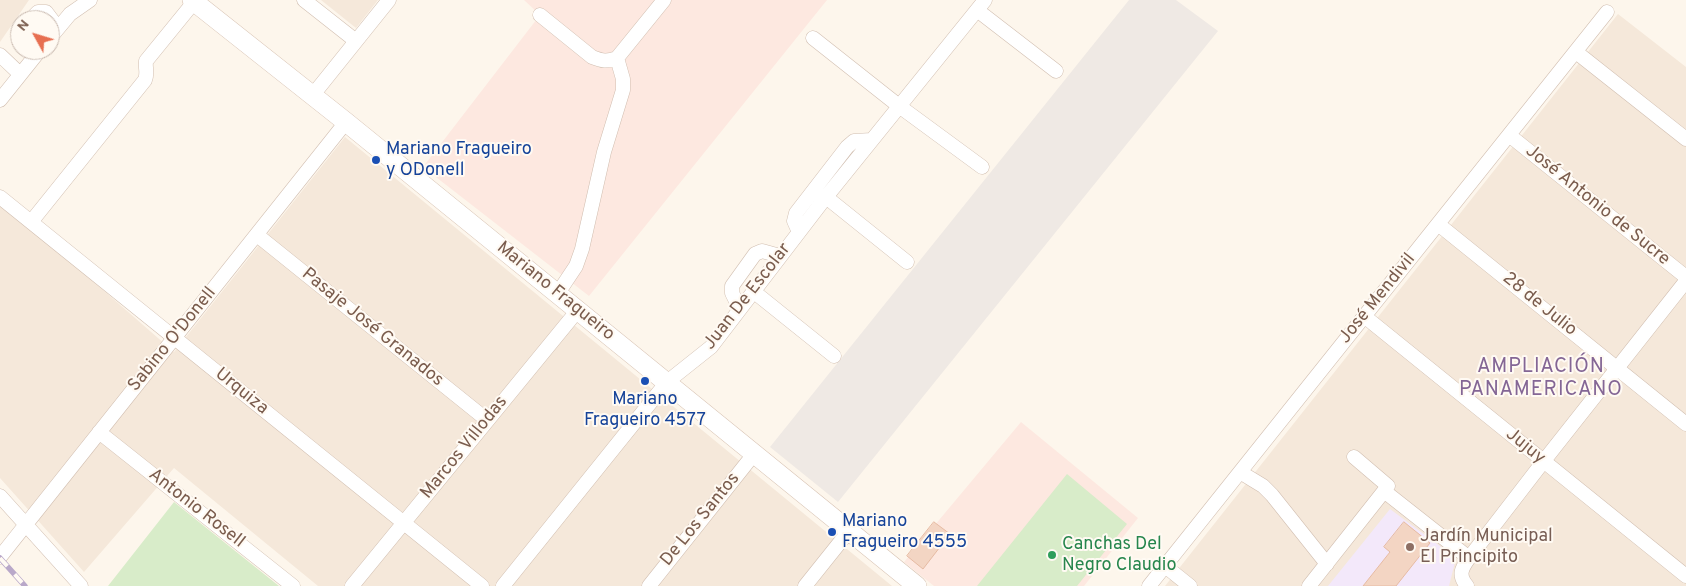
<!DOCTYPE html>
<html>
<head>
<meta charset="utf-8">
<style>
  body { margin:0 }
  #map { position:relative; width:1686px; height:586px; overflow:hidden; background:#fdf6ec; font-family:Overpass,sans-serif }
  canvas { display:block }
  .north { position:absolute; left:10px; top:10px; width:50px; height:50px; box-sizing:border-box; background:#fffaf3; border:1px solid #cabbb1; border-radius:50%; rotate:309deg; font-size:14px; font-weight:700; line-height:20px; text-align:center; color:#7a5c4d }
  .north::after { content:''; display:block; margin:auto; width:18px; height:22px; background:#e76f51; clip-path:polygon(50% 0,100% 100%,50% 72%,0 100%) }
</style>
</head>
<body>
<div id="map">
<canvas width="1686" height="586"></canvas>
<div class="north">N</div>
</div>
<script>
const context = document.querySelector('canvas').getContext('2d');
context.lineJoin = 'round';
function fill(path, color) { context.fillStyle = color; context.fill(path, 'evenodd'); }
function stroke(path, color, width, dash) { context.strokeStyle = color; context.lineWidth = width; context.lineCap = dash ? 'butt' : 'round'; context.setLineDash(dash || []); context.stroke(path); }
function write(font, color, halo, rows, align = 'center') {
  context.font = font + ' Overpass,sans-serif'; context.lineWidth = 4; context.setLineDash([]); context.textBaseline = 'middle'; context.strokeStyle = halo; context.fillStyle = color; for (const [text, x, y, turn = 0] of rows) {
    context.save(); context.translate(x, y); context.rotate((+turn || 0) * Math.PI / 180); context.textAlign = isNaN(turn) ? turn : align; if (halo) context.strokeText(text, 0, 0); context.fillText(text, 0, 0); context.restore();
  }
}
fill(new Path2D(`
  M0 0H29L0 42Z
  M321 0H378L356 28Z
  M1618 14 1686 67V586H1165Z
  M345 137 892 586H318L174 468 84 572 0 478V200L174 352Z`), '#f5e8da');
fill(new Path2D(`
  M524 0H827L589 296 423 167 540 15Z
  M1021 422 1138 518 1084 586H934L904 562Z`), '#fde8e0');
fill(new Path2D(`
  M1129 0H1176L1218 31 838 502 770 447Z`), '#efe9e4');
fill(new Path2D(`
  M1390 509 1456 558 1449 586H1328Z`), '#f3e8fa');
fill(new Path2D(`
  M1067 474 1127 524 1077 586H977Z
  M174 502 279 586H108Z`), '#d8ecc9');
const building = new Path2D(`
  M934 522 950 534 923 569 907 556Z
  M1404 522 1430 543 1396 586H1363L1390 552 1384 547Z`);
fill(building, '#f3d5c3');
stroke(building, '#e6bba3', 1);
const minor = new Path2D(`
  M304 0 356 41
  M977 10 1056 71
  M540 15 592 57C602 61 607 62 617 58L664 0
  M30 20 38 12H46L58 28
  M50 38 70 14 90 0
  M813 38 899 106 982 167
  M1576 52 1686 139
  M0 55 20 74
  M312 96 389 0
  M0 100 40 50
  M1509 135 1686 277
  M0 197 482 586
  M826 197 907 262
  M31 222 145 80C148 73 145 68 146 61L194 2
  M1438 224 1686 424
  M799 232 794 221 796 213 847 147 854 141 872 140
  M257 235 487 420
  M753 291 834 356
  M558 293 576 266 582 249 604 152 623 90V79L617 58
  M740 309 732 293V286L755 254 762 251 780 256
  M1364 316 1686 576
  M99 432 293 586
  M1240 472 1263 486 1272 495 1327 564
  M1384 491 1469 558C1461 569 1458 575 1467 586
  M0 496 81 586
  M0 557 346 122
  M1469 558 1543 462 1686 281
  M1165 566 1190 586
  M352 586 578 310
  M503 586 667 382 711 347 826 197 985 0
  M649 586 754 454
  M805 586 849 531
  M1149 586 1607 12
  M1309 586 1388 486 1354 457`);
const secondary = new Path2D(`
  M192 0 346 122 917 586`);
stroke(minor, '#d1beb0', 15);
stroke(secondary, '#d6c0b0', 20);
stroke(minor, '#fff', 14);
stroke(secondary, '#fff', 19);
const rail = new Path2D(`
  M0 558 25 586`);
stroke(rail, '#b9a8c9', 5.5);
stroke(rail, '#fffaf3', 4, [11]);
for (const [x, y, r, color] of [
  [376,160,5,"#1a4fb4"],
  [645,381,5,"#1a4fb4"],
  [832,532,5,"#1a4fb4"],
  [1410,547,5,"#8d6e63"],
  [1052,555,5,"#2e9e5b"]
]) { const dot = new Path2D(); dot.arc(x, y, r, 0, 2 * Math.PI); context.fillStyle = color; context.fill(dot); stroke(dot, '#fffaf3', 2); }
write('18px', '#164399', '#fffaf3', [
  ["Mariano Fragueiro",386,150],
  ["y ODonell",386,171],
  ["Mariano",645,400,"center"],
  ["Fragueiro 4577",645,421,"center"],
  ["Mariano",842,522],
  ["Fragueiro 4555",842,543]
], 'left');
write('18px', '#7a5c4d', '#fffaf3', [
  ["José Antonio de Sucre",1597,206,39],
  ["Mariano Fragueiro",555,292,39],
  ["Juan De Escolar",748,297,-52],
  ["José Mendivil",1378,299,-51],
  ["28 de Julio",1539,305,39],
  ["Pasaje José Granados",372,328,39],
  ["Sabino O'Donell",173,340,-51],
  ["Urquiza",241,392,39],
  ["Jujuy",1525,447,39],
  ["Marcos Villodas",465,448,-51],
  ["Antonio Rosell",196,509,38],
  ["De Los Santos",701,520,-51]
]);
write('18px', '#785e54', '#fffaf3', [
  ["Jardín Municipal",1420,537],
  ["El Principito",1420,558]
], 'left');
write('18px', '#27864d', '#fffaf3', [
  ["Canchas Del",1062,545],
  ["Negro Claudio",1062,566]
], 'left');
context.letterSpacing = '1px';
write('20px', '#846695', '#fffaf3', [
  ["AMPLIACIÓN",1541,368],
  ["PANAMERICANO",1541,391]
]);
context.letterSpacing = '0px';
</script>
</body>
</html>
